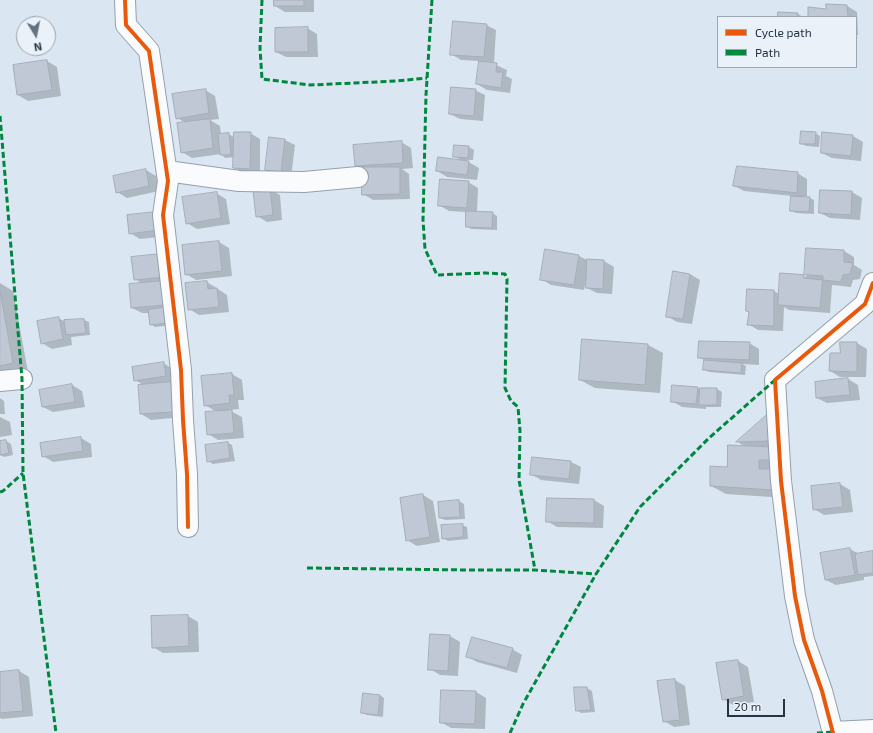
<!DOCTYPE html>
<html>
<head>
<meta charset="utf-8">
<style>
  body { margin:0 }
  #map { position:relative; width:873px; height:733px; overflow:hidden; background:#dae6f2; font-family:"Exo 2",sans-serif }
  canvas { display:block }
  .legend { position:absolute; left:717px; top:16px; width:140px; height:52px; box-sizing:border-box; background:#eaf1f9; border:1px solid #9ca5b0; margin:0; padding:5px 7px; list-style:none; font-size:12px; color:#263443 }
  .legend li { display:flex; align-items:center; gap:8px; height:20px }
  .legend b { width:20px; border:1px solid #9ca5b0 }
  .north { position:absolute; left:16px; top:16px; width:40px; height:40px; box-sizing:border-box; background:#eaf1f9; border:1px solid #9ca5b0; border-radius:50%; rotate:170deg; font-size:11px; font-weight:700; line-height:16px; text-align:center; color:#263443 }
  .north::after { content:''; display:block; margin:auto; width:14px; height:18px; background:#657280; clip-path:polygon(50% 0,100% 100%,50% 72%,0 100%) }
  .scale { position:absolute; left:727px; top:699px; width:58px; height:18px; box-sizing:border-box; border:2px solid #263443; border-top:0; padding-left:5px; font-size:12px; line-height:14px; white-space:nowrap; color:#263443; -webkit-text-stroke:3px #eaf1f9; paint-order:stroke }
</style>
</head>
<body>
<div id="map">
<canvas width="873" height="733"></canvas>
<ul class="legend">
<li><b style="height:5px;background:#e8590c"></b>Cycle path</li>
<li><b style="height:5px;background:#00873e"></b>Path</li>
</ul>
<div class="north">N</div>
<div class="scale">20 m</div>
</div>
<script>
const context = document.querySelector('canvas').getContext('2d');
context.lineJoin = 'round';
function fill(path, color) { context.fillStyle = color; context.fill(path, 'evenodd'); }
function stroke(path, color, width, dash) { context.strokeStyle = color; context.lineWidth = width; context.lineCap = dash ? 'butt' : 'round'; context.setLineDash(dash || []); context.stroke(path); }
fill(new Path2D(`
  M275 0H314V12H285L275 6Z
  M847 6 857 12 858 35H856V17H809L827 10Z
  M779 13 798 14 803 17H779Z
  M486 25 496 30 494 64 507 70 506 76 512 79 510 93 487 90 477 84 480 61 461 60 451 54Z
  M307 28 317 34 318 57H286L276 52Z
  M47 61 57 67 61 96 28 101 18 95 14 66Z
  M205 90 215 96 219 119 210 120 220 126 221 135 229 134 235 138 250 133 260 139V174L244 173 234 168 235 157 225 158 221 154 192 158 182 152 186 123 177 118Z
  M475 90 485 95 483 121 460 119 450 114Z
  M815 133 820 136 819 147 806 146 801 143Z
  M823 133 853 136 863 142 861 161 832 158 822 153Z
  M270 138 285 140 295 145 291 177 276 175 266 170Z
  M401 142 411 148 413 168 402 169 409 174 410 199 373 200 363 194V170L356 166Z
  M469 147 474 150 473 160H465L479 168 477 180 447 177 437 171 462 161 454 156Z
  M146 170 156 176 159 191 127 198 117 192Z
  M797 173 807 179V197L814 200V214L796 213 792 211V196L744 191 734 186Z
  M468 182 478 188 477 212 492 213 497 216V230L471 229 467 226V212L449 211 439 205Z
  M270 189 280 195 282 220 267 222 257 216Z
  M852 192 862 198 860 220 830 218 820 213Z
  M216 193 226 199 230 224 197 229 187 223Z
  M128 216 168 236 140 239 130 233Z
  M219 242 229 248 232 276 196 280 186 274Z
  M546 250 579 256 587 260 604 261 614 267 612 294 597 293 587 288V280H586L584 290 551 285 541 279Z
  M844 251 854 257V265L862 270 860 279 853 280 851 287 832 285 830 313 789 310 784 307 783 331 758 330 748 324 774 291 779 294Z
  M161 255 172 325 155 327 151 324 149 313H142L132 308 143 284 135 279Z
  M690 274 700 280 692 324 677 322 667 316Z
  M207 282 227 295 229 312 199 315 189 309Z
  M0 283 13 291 28 372 0 377Z
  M58 318 64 321 84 320 89 322 90 335 71 337 72 345 52 349 42 343Z
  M749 343 759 349V365L742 364 746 366 745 375 709 372 704 369 705 361 699 357Z
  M857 343 867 349 866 377H840L830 371 841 354Z
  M648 345 663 353 660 393 595 388 580 380Z
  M163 363 173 369 175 381 168 382 180 389 183 417 151 420 141 414 145 386 135 380Z
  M232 374 242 380 244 400H238L239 409 229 410 242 417 244 438 218 440 208 434 217 412 205 405Z
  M848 379 858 385 860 400 827 403 817 398Z
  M72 385 82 391 85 407 53 412 43 407Z
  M698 388 701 390 717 389 722 392 721 407H706V409L682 407 672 401Z
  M0 398 4 401 5 414H0Z
  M770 414 787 498 726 494 711 486 728 468 745 447 738 442Z
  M0 417 10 422 12 435 0 437Z
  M81 438 91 444 92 457 53 462 43 456Z
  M6 441 11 444 13 455 4 457 0 455V442Z
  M228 443 232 445 235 461 213 464 208 461Z
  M571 462 581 467 579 484 541 480 531 474Z
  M840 484 850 490 853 512 824 515 814 509 812 487Z
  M423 495 433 501 440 542 417 546 407 540 401 499Z
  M594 500 604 506 603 528 557 527 547 521Z
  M459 501 464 504 465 519 445 520 440 518Z
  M462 525 467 527 468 539 448 541 443 538Z
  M850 549 859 554 873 552V576L864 577V580L836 585 826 580Z
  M188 616 198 622 199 652 163 653 153 647Z
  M450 636 460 642 458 676 440 675 430 669Z
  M512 649 522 655 517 673 477 662 467 656Z
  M738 661 748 667 754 702 733 705 723 699Z
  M19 671 29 677 33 716 2 719 0 718V673Z
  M675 680 685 686 690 725 674 727 664 721Z
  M575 688H587L592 691 595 712 581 713 577 710Z
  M476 692 486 698 485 729 451 728 441 722Z
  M380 695 384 698 383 717 367 715 362 713Z`), '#0003');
const building = new Path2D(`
  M274 0H304V6H274Z
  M826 4 847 5 848 17H808V7L826 9Z
  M778 12 798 13 797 17H778Z
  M453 21 487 24 484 57 450 55Z
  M308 27V52H275V28Z
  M47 60 52 90 17 95 13 65Z
  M479 61 497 63 496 72H503L501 88 476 84Z
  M451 87 476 89 474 116 449 114Z
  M206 89 209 113 176 119 172 94Z
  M210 119 213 148 181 153 177 123Z
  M801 131 816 132 815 144H800Z
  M234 132H251L250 169 233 168Z
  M822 132 853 135 851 156 821 153Z
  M229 133 231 155H220L218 134Z
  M269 137 285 139 281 172 265 170Z
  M402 141 403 163 355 166 353 145Z
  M454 145 469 146 468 158 453 157Z
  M438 157 469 161 467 175 436 171Z
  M737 166 798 172 797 193 733 186Z
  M362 167H400V194L362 195Z
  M146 169 149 186 116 193 113 176Z
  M440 179 469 181 467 208 438 206Z
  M270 188 273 215 256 217 253 190Z
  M820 190 852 191 851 215 819 213Z
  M217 192 221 218 186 224 182 197Z
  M791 196 810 197 809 212 790 211Z
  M466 211 493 212 492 228 466 227Z
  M156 212 158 230 129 234 127 215Z
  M219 241 222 271 185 275 182 245Z
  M806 248 844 250V262L853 263 850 274 843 275 841 282 804 278Z
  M545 249 579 255 574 285 540 280Z
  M161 254 164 277 134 280 131 257Z
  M587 259 604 260 603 289 586 288Z
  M673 271 690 274 683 319 666 317Z
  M780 273 823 276 820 308 778 305Z
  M163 281 165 305 131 308 129 284Z
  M207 281 208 289 217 288 219 307 188 310 185 283Z
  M747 289 774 290V326L747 325 749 312 746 311Z
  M0 291 13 363 0 366Z
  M166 307 168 323 150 325 148 310Z
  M59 317 63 339 41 344 37 321Z
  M84 319 86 333 66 335 64 320Z
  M582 339 648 344 645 385 579 380Z
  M699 341 750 342 749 360 698 358Z
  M840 342H857V372L829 371 830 353H840Z
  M704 360 742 363 741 373 703 370Z
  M164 362 166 376 134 381 132 367Z
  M232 373 234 395H229L230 403 204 406 201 376Z
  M848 378 850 395 816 398 815 382Z
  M171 382 173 412 140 414 138 385Z
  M72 384 75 402 42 407 39 390Z
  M672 385 698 387 696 404 671 402Z
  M700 388H717V405H699Z
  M232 410 234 433 207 435 205 412Z
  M770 412 773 441 736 442Z
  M81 437 83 451 42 457 40 443Z
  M6 440 9 453 0 455V441Z
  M228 442 230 458 207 462 205 445Z
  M728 445 771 447V460H759V469H774L773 490 710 486V466L727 467Z
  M532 457 571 461 569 479 530 475Z
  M840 483 843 507 813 510 811 486Z
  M423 494 430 537 406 541 400 498Z
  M547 498 594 499V523L546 522Z
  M459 500 460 517 439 518 438 502Z
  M463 524V537L442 539 441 525Z
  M850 548 855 575 825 580 820 553Z
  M873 551V573L858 575 855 554Z
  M188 615 189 646 152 648 151 616Z
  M430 634 450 635 448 671 428 670Z
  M472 637 513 648 507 668 466 657Z
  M738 660 744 696 722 700 716 663Z
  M19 670 23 711 0 713V672Z
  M675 679 680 720 663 722 657 681Z
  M574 687H587L591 710 576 711Z
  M441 690 476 691 475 724 440 723Z
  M363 693 380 695 378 715 361 713Z`);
fill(building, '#c0c8d6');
stroke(building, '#a5adba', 1);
const minor = new Path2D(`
  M125 0 126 25 149 51 168 181 163 215 181 370 183 420 187 474 188 527
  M167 171 239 181 304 182 358 177
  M0 381 22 379
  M833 732 873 730
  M833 733 822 691 804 640 795 596 781 481 775 380 865 304 873 283`);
stroke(minor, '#94a0ac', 22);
stroke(minor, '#f9fbfd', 20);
stroke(new Path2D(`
  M262 0 260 48 262 79 310 85 397 81 427 78
  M432 0 426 95 423 220 425 249 437 275 486 273 505 274 507 279 505 388 511 401 518 407 520 431 519 480 535 570
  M0 116 22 379 23 473 56 733
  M0 492 3 491 23 473
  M307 568 469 570H535L596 574
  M510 733 523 704 596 574 640 507 709 438 775 380
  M817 733 833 732`), '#00873e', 3, [6, 3]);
stroke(new Path2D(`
  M125 0 126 25 149 51 168 181 163 215 181 370 183 420 187 474 188 527
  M833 733 822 691 804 640 795 596 781 481 775 380 865 304 873 283`), '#e8590c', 4);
</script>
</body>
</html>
